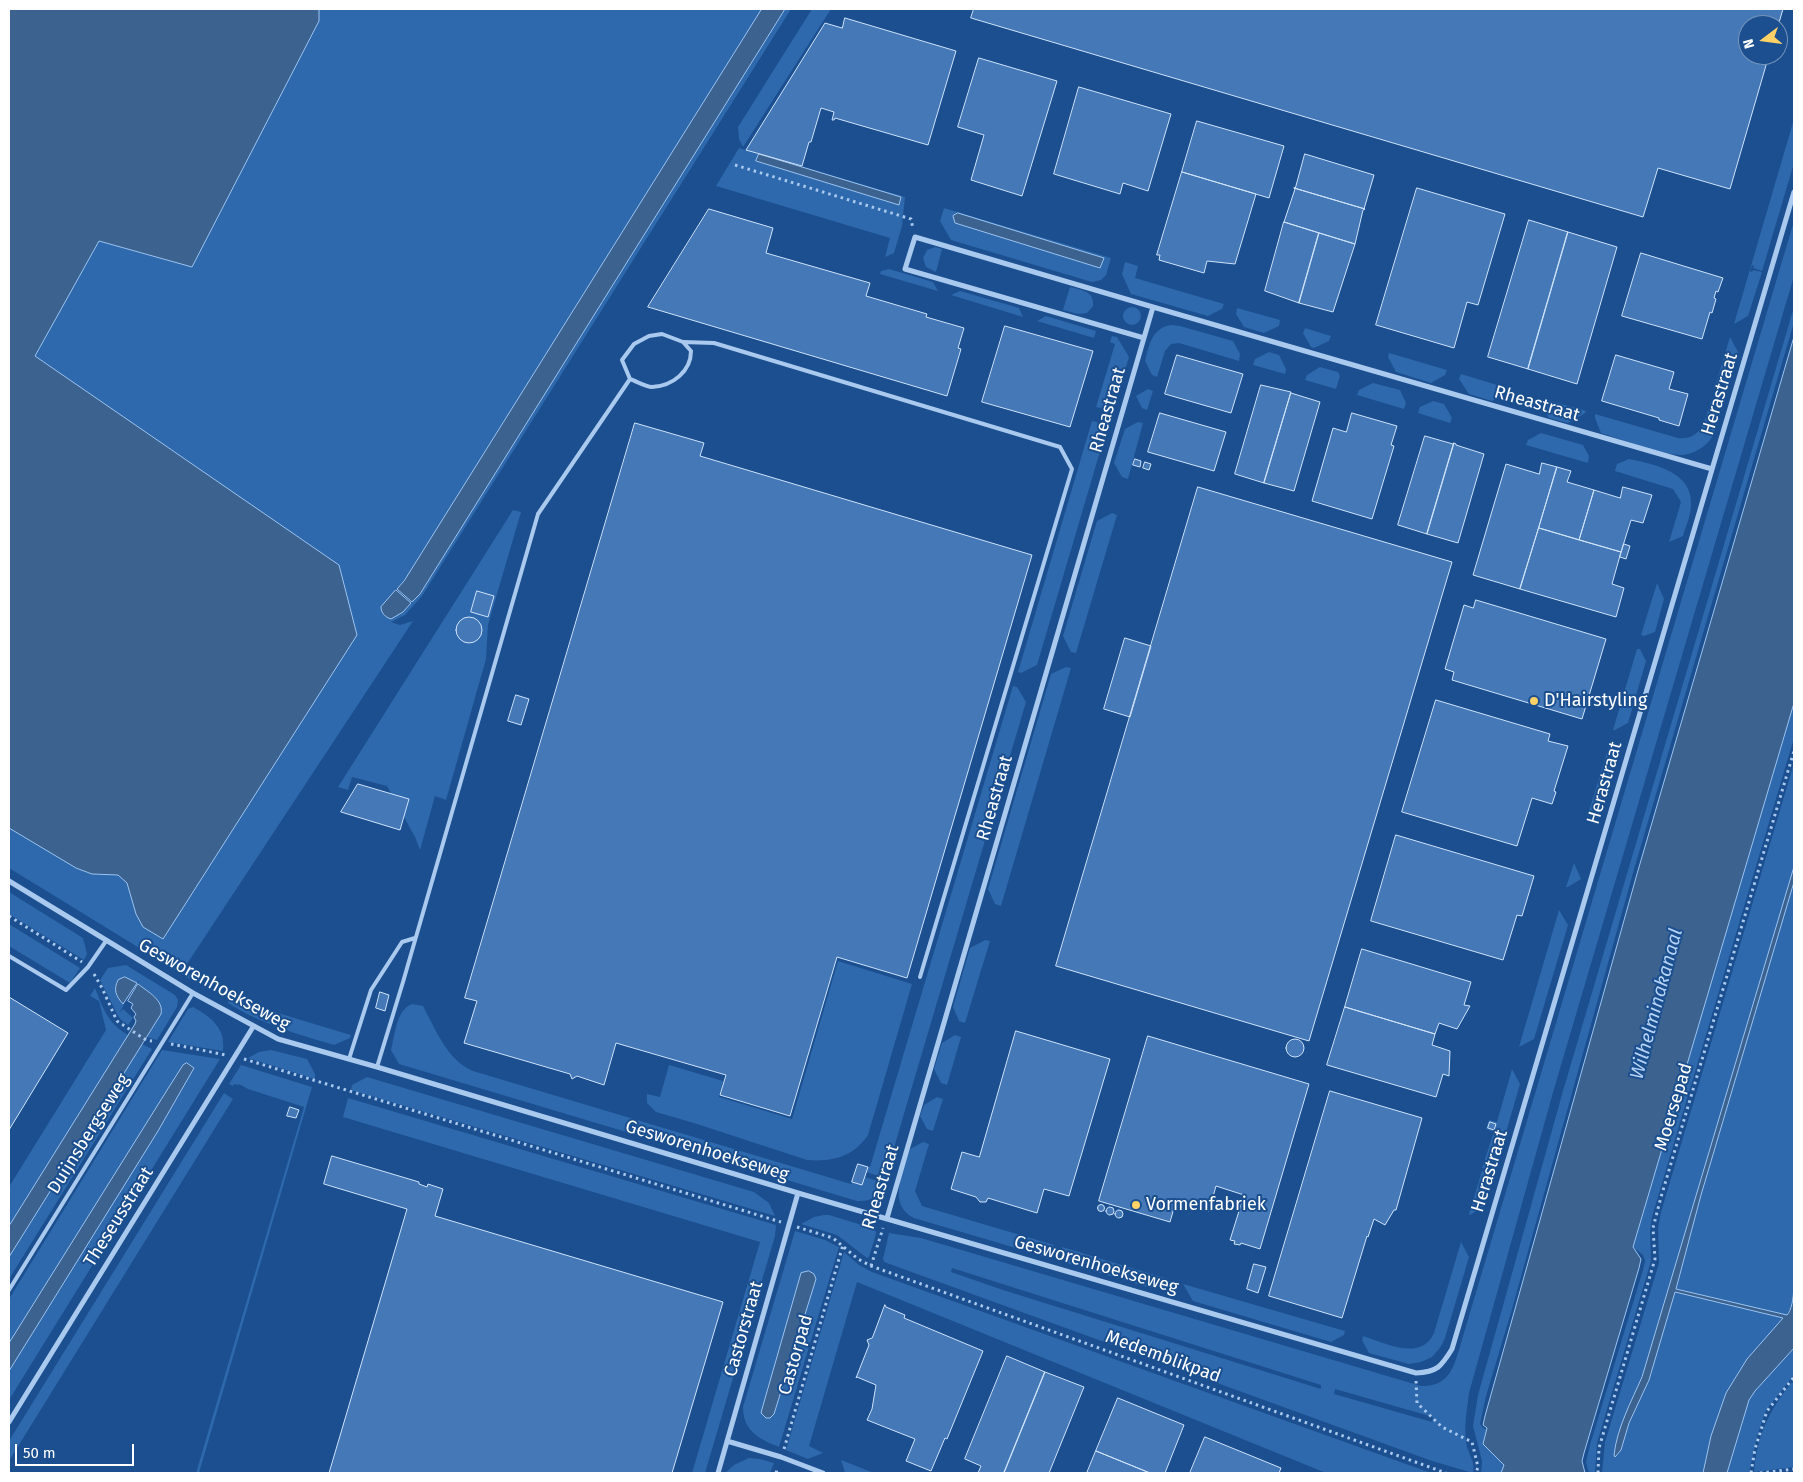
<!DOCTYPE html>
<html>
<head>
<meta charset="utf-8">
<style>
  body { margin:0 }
  #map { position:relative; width:1803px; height:1482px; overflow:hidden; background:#1b4f8f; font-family:"Fira Sans",sans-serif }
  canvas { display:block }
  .frame { position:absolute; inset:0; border:10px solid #fff; pointer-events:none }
  .north { position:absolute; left:1738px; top:15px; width:50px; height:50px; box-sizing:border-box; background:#1b4f8f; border:1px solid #7695bc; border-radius:50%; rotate:255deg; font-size:14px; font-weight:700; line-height:20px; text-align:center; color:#fff }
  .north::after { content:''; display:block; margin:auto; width:18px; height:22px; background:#ffd166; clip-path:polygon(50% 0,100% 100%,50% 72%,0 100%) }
  .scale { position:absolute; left:15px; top:1444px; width:119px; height:22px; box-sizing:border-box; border:2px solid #fff; border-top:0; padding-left:6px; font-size:15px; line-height:18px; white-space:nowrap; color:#fff; -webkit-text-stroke:4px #1b4f8f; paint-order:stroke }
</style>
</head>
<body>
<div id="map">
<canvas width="1803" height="1482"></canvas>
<div class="frame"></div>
<div class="north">N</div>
<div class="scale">50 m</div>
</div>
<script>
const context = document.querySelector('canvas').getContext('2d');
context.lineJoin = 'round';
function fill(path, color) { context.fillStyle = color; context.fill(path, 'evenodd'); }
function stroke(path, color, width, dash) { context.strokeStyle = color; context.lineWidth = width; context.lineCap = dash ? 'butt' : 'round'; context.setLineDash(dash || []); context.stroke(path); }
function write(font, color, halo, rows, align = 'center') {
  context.font = font + ' "Fira Sans",sans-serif'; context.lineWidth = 4; context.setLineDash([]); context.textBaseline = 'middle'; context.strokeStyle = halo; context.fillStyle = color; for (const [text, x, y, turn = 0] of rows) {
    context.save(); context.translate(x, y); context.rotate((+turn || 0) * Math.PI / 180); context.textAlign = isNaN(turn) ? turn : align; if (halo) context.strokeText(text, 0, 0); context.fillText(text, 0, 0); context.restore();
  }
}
fill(new Path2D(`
  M319 9H762L404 581 397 589 394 588 396 590 382 607 403 612 411 603 413 604 412 602 420 594 785 9H791L422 596 405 615 391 622 400 625 413 621 183 970 195 978 193 981 9 868V828L76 868 92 874 118 875 127 882 136 914 143 927 160 937 339 565 35 356 99 241 192 266 319 21Z
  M812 9H831L743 147 739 139 738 127Z
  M1794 119V163L1762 271 1753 268 1754 266 1752 265 1750 271 1752 272 1753 270 1762 272 1748 316 1734 324Z
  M739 148 905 197 902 226 894 253 885 257 890 238 716 186ZM759 154 901 197 899 205 756 160Z
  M944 208 1111 258 1106 275 1101 280 1092 282 951 240 940 221ZM956 213 1103 258 1100 268 955 223Z
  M1794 221V276L1554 1089 1469 1393C1467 1409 1464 1426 1466 1442 1467 1453 1476 1461 1473 1473L1432 1461 884 1262 883 1259 889 1233 921 1238 1421 1386C1450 1387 1454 1366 1461 1343ZM952 1268 1321 1385V1389L1003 1290 951 1272ZM1335 1389 1433 1417 1432 1422 1334 1394Z
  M935 247 942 249 936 272 926 267 923 258 927 250Z
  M1125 262 1138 266 1135 278 1224 304 1222 309 1208 316 1131 294 1122 274Z
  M889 269 933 282 938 291 880 274 881 271Z
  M1070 287C1081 290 1095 291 1093 306L1087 313 1078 314 1063 310Z
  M960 291 1019 308 1023 317 951 295Z
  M1123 316a9 9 0 1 1 18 0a9 9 0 1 1-18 0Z
  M1794 307V322L1633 873 1512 1309 1486 1396 1480 1424 1484 1429H1487L1483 1444 1504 1465 1501 1473H1481L1482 1461 1473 1426 1478 1395 1563 1091Z
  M1237 308 1280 320 1279 326 1264 333 1244 327 1236 314Z
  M1046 316 1096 331 1094 338 1037 321Z
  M1171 325 1180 326 1233 341 1240 354 1239 361 1179 343 1171 344 1165 351 1157 377 1152 375 1145 361C1149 345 1152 328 1171 325Z
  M1305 328 1331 336 1329 341 1314 348 1311 347 1303 333Z
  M1112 336 1117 337 1129 357 1116 400 1100 408 1096 407 1115 344 1110 342Z
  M1730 337 1738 352 1730 380 1715 387Z
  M1269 352 1279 355 1286 369 1285 374 1253 365 1255 359Z
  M1389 353 1447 370 1445 375 1431 383 1396 372 1388 357Z
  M1320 367 1338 372 1340 376 1336 389 1305 380 1307 375Z
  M1461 374 1507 388 1505 394 1492 401 1469 394 1459 379Z
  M1373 383 1400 390 1406 403 1404 409 1357 395 1359 390Z
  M1148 389 1153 391 1147 410 1142 408 1136 396Z
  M1544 399 1586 411 1585 413 1568 423 1549 418 1542 405Z
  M1433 401 1444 404 1452 418 1450 423 1418 413 1420 407Z
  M1711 401 1719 415C1717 422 1716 431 1712 437 1707 446 1694 454 1683 455 1666 456 1620 439 1601 433L1595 418V414L1678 438C1702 441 1705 419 1711 401Z
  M1092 421 1097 422 1104 438 1037 665 1021 673 1018 672Z
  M1138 422 1143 423 1128 479 1122 477 1114 463 1125 429Z
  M1541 433 1583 445 1589 456 1588 463 1526 445 1528 440Z
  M1629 459C1654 464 1693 472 1691 505 1691 515 1686 526 1683 536L1669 542 1681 502 1673 489 1615 471 1617 464Z
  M513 510 521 512 488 625 486 659 446 800 435 796 420 850 415 837 387 786 352 777 348 790 338 787Z
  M1112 513 1117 515 1076 653 1071 652 1063 636 1097 521Z
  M1657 583 1664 599 1655 632 1644 636 1641 635Z
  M1637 649H1640L1646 661 1628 723 1615 730H1613Z
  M1066 667 1071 668 1001 906 995 904 988 889 1051 674Z
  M1013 686 1017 687 1026 702 885 1178 866 1172 868 1167H870Z
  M1794 703V738L1652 1217 1650 1231 1651 1261 1597 1443 1595 1473H1589L1586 1462 1590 1445 1643 1270 1645 1261 1643 1255 1633 1247Z
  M1610 743 1613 744 1618 756 1603 807 1588 814Z
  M1794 763V867L1642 1377 1627 1411 1614 1455 1615 1457 1621 1450 1629 1423 1649 1380 1675 1292 1783 1318 1747 1359 1726 1393 1711 1436 1703 1473H1602L1605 1442 1659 1263 1658 1228 1661 1212Z
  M1574 863 1581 879 1568 887H1566Z
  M1794 882V1258C1794 1272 1796 1305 1786 1315L1676 1289 1701 1195Z
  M9 892 83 938 87 954 84 960 9 914Z
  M1559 910 1568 925 1534 1039 1519 1047Z
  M9 924 80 968 70 983 9 946Z
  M985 940 990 941 965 1023 959 1021 953 1007 970 948Z
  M838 961 912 984 868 1135C853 1157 833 1162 807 1160L697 1124 656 1112 647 1103V1094L660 1097 669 1065 723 1081 719 1097 792 1119Z
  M126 965 175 995 178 1000 177 1007 157 1040 147 1037 161 1014 159 1002 138 984 140 980 137 983 129 979 116 995 124 1005 119 1013 123 1009 133 1018 128 1025 120 1019 117 1014 100 980 108 968Z
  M95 988C104 1010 107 1022 128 1035L9 1226V1187L106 1030 99 1001 90 996Z
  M228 998 344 1033 351 1035 350 1038 334 1045C297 1034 261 1024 228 1003Z
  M412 1004 423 1006C436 1030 447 1060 473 1071L851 1184 852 1182 862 1185 865 1177 883 1183C880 1196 871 1202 857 1201L399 1064 391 1050C395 1035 396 1010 412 1004Z
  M193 1007C211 1017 226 1028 223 1051L168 1042 188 1009Z
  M955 1035 961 1037 947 1085 941 1083 934 1069 942 1043Z
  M142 1044 152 1049 9 1279V1257Z
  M162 1050 220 1059 9 1400V1371L158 1131 194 1068 188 1063 183 1065 169 1087 9 1343V1299Z
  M271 1050 307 1059 315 1074V1079L248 1058 259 1052Z
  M241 1065 312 1087 199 1473H196L304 1107 248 1089 239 1084 238 1085 234 1084 233 1086 229 1084Z
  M1512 1069 1520 1084 1495 1171 1482 1168 1494 1132 1486 1129 1489 1120 1497 1122Z
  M367 1077 754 1192 769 1203 775 1216 351 1090 352 1085Z
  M224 1093 233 1099 9 1461V1441Z
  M937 1097 943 1099 933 1131 927 1129 920 1116 924 1105Z
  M348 1098 776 1225 775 1236 705 1473H692L760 1242 343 1117Z
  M923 1142 929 1144 915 1191 922 1206 1054 1245 1052 1250 1043 1256 914 1218C886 1204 904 1171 910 1149Z
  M1482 1171 1493 1175 1484 1206 1470 1215 1469 1214Z
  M824 1215H829L875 1229 876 1234 869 1257 867 1258 837 1235 801 1224 814 1217Z
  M795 1231 825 1240 839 1247 779 1447C759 1439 743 1431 743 1407ZM801 1273 816 1279 773 1416 761 1413 762 1409Z
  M1461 1242 1469 1257 1445 1338 1440 1348 1432 1357 1421 1362 1409 1364 1369 1353 1362 1340 1363 1336C1385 1343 1421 1362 1434 1333Z
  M1062 1247 1168 1279 1151 1288 1066 1263 1061 1252Z
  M844 1252 859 1265 872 1272 1431 1473H1326L857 1282 809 1446 823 1453 808 1459 786 1450Z
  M1183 1284 1345 1331 1344 1335 1331 1342 1193 1301Z
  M1794 1348V1375L1766 1410 1757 1436 1749 1473H1727L1749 1400 1755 1391Z
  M1794 1380V1467L1754 1472C1757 1435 1770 1408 1794 1380Z
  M749 1458 760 1459 774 1463 770 1473H725L734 1465Z
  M841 1460 874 1473H845Z`), '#2e69ad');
const water = new Path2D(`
  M9 9H319V21L192 267 99 241 35 356 339 565 357 635 163 939 143 927 136 914 127 883 118 875 92 874 76 868 9 828Z
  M762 9H785L420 594 412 602 397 589 404 581Z
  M759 154 901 197 899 205 756 161Z
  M958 213 1104 258 1100 268 955 223 953 216Z
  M1794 337V703L1633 1247 1641 1259 1639 1268 1584 1453 1582 1461 1585 1473H1501L1504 1465 1483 1444 1487 1428 1483 1425 1485 1416 1637 874Z
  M396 590 411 603 403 612 391 619C385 617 381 613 381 607Z
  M1794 867V882L1701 1195 1676 1289 1787 1315C1796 1305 1794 1272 1794 1258V1348L1755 1391 1749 1400 1727 1473H1703L1711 1436 1726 1393 1747 1359 1783 1318 1675 1292 1649 1380 1629 1423 1621 1450 1615 1457 1614 1455C1617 1428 1631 1402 1642 1377Z
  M125 977 137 983 123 1004C116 996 113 990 118 980Z
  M138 984C148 992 164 1000 161 1014L9 1257V1226L135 1024 136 1021 134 1017 136 1014 131 1008 133 1004 128 1001Z
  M187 1063 194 1068 158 1131 9 1371V1343L169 1087 183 1065Z
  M809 1271 814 1274 816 1279 774 1414 770 1418H766L761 1413 762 1409 801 1273Z`);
fill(water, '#3c6290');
stroke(water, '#9cc4f0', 1);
const building = new Path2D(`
  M974 9H1783L1778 26 1748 25V55H1769L1730 189 1658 168 1643 217 971 18Z
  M845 18 956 51 928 145 835 118 834 120H832L834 112 821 108 811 142H809L802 166 746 150 825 23 842 28Z
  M979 58 1057 81 1022 196 971 180 984 135 958 127Z
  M1079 87 1171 114 1148 191 1123 183 1120 194 1054 174Z
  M1197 121 1284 146 1269 198 1182 172Z
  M1305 154 1374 175 1364 209H1365L1294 188H1295Z
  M1182 172 1256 194 1235 264 1207 261 1204 273 1159 260 1160 255H1157Z
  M1294 188 1365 209 1363 210 1355 244 1284 222 1295 189Z
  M1417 188 1505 214 1478 305 1467 302 1454 348 1376 325Z
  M709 209 773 228 766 253 870 283 866 296 927 314 926 317 964 328 958 348 961 349 947 396 648 307Z
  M1529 220 1568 232 1528 369 1488 357Z
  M1284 222 1319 233 1299 303 1265 291Z
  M1568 232 1617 247 1577 384 1528 369Z
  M1319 233 1355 244 1333 312 1299 303Z
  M1641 253 1723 278 1718 292 1716 291 1714 298 1716 299 1712 313 1710 312 1702 339 1622 316Z
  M1005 326 1093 351 1070 427 982 402Z
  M1177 355 1243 374 1231 413 1165 394Z
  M1616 355 1674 372 1669 389 1688 394 1679 426 1659 420V418L1602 401Z
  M1261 385 1291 392 1264 483 1235 474Z
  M1291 393 1320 402 1294 491 1264 483Z
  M1160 413 1226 432 1214 471 1148 452Z
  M1352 413 1397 426 1391 445 1394 446 1372 519 1312 501 1333 428 1346 432Z
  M635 423 704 443 700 456 1032 555 907 978 837 957 790 1116 720 1095 726 1075 616 1043 604 1085 577 1076 572 1079 570 1074 464 1043 477 1001 465 998Z
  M1425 436 1453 444 1454 443 1427 534 1398 525Z
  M1454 443 1456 444V445L1484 454 1458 543 1427 534Z
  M1135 459 1141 461 1140 467 1133 465Z
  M1145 462 1151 464 1149 470 1143 468Z
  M1542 463 1557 467 1520 589 1473 575 1506 464 1539 474Z
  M1557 467 1571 471 1567 482 1594 490 1579 540 1539 528Z
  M1198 487 1452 562 1309 1041 1056 966Z
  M1623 487 1652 495 1643 523 1631 520 1621 552 1579 540 1594 490 1620 498Z
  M1539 528 1621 552 1612 584 1624 588 1616 617 1520 589Z
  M1624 544 1630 546 1626 559 1620 557Z
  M477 591 494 596 488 617 471 612Z
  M1476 600 1606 639 1582 719 1452 680 1454 672 1445 669 1464 605 1473 608Z
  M456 630a13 13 0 1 1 26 0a13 13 0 1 1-26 0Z
  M1125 638 1151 646 1130 717 1104 709Z
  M516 695 529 699 521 725 508 721Z
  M1436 700 1550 734 1548 741 1568 746 1554 791 1556 792 1552 804 1532 798 1517 846 1402 812Z
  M358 784 409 799 400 830 341 812Z
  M1396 835 1534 876 1522 916 1517 915 1503 960 1371 921Z
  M1362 949 1471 982 1464 1005 1470 1006 1457 1029 1439 1023 1435 1034 1345 1007Z
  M380 992 389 995 385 1011 376 1008Z
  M9 997 68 1033 9 1130Z
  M1345 1007 1435 1034 1432 1045 1450 1051 1449 1076 1443 1074 1436 1097 1327 1065Z
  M1016 1031 1110 1059 1069 1196 1044 1189 1037 1213 988 1198 986 1202H980L976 1197 951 1189 962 1152 979 1157Z
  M1148 1036 1309 1084 1260 1249 1241 1243 1240 1245 1234 1244 1235 1241 1230 1240 1244 1195 1216 1186 1209 1211 1176 1201 1170 1222 1099 1201Z
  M1286 1048a9 9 0 1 1 18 0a9 9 0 1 1-18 0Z
  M1330 1091 1422 1118 1396 1210H1394L1385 1225 1374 1219 1368 1237 1367 1236 1342 1318 1269 1296Z
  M290 1107 299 1110 296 1118 287 1116Z
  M1490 1122 1496 1124 1494 1130 1488 1128Z
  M332 1156 419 1182V1184L427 1187 428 1184 443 1189 435 1216 723 1302 672 1473H329L407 1209 324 1184Z
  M858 1164 868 1167 862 1185 852 1182Z
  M1097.5 1208a3.5 3.5 0 1 1 7 0a3.5 3.5 0 1 1-7 0Z
  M1106 1211a4 4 0 1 1 8 0a4 4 0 1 1-8 0Z
  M1115 1214a4 4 0 1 1 8 0a4 4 0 1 1-8 0Z
  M1254 1264 1266 1267 1258 1293 1247 1289Z
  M885 1305 886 1307 905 1315 904 1318 983 1351 947 1439 945 1438 931 1471 906 1461 915 1439 867 1420 872 1409 876 1385 857 1377 856 1378 869 1345 867 1340 872 1338Z
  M1007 1356 1045 1372 1004 1473H978L981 1466 965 1459Z
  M1045 1372 1084 1387 1049 1473H1004Z
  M1118 1398 1184 1425 1165 1473H1150L1096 1451Z
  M1205 1437 1281 1468 1279 1473H1190Z
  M1096 1451 1150 1473H1087Z`);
fill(building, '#4478b7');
stroke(building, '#cfe3fa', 1);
stroke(new Path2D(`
  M735 165 911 219 913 229
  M9 916 82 962
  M94 974 102 988 117 1021 146 1040 152 1041
  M171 1044 226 1055
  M244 1059 781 1222
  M797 1227 833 1238 858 1259 871 1266 1446 1473
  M871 1266 883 1228
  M1416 1381 1417 1403 1442 1427 1472 1442 1478 1467 1476 1473
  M784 1449 843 1245
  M776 1473 778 1467
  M1598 1473 1599 1448 1655 1259 1653 1228 1661 1197 1794 751
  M1751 1473 1755 1449 1767 1411 1794 1377
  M1760 1473 1794 1469`), '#a9c9ee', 3, [2.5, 4]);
stroke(new Path2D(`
  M683 342 691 351C691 371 673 386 652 387 646 387 636 381 630 379L622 360 634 344 649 336 662 334 683 342 714 343 1060 447 1072 469 920 977
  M9 956 66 990 88 967 106 941
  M349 1059 371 990 402 942 415 938
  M377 1067 403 982 538 514 630 379
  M9 1290 193 993`), '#a9c9ee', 4);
stroke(new Path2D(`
  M1144 338 905 269 915 237 1153 307
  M9 881 193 993 278 1039 377 1067 798 1193 1416 1373C1437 1372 1441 1367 1452 1349L1794 192
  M887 1218 1153 307 1712 469
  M9 1422 253 1027
  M727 1441 781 1457 823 1473
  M718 1473 798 1193`), '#a9c9ee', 5);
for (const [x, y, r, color] of [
  [1534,701,5,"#ffd166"],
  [1136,1205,5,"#ffd166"]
]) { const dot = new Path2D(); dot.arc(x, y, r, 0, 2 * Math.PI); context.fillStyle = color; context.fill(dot); stroke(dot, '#1b4f8f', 2); }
write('18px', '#fff', '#1b4f8f', [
  ["Herastraat",1720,394,-73],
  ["Rheastraat",1537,404,16],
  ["Rheastraat",1108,410,-74],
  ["Herastraat",1605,783,-74],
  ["Rheastraat",995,798,-74],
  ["Gesworenhoekseweg",214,985,29],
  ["Moersepad",1674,1107,-73],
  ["Duijnsbergseweg",89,1134,-58],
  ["Gesworenhoekseweg",707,1151,17],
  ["Herastraat",1490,1171,-73],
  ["Rheastraat",881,1187,-73],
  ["Theseusstraat",119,1217,-58],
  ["Gesworenhoekseweg",1096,1265,16],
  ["Castorstraat",744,1329,-74],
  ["Castorpad",796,1355,-74],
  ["Medemblikpad",1163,1357,20]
]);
write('18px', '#fff', '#1b4f8f', [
  ["D'Hairstyling",1544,701],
  ["Vormenfabriek",1146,1205]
], 'left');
write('italic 19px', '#b5d3f5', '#1b4f8f', [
  ["Wilhelminakanaal",1657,1004,-75]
]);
</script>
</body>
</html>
